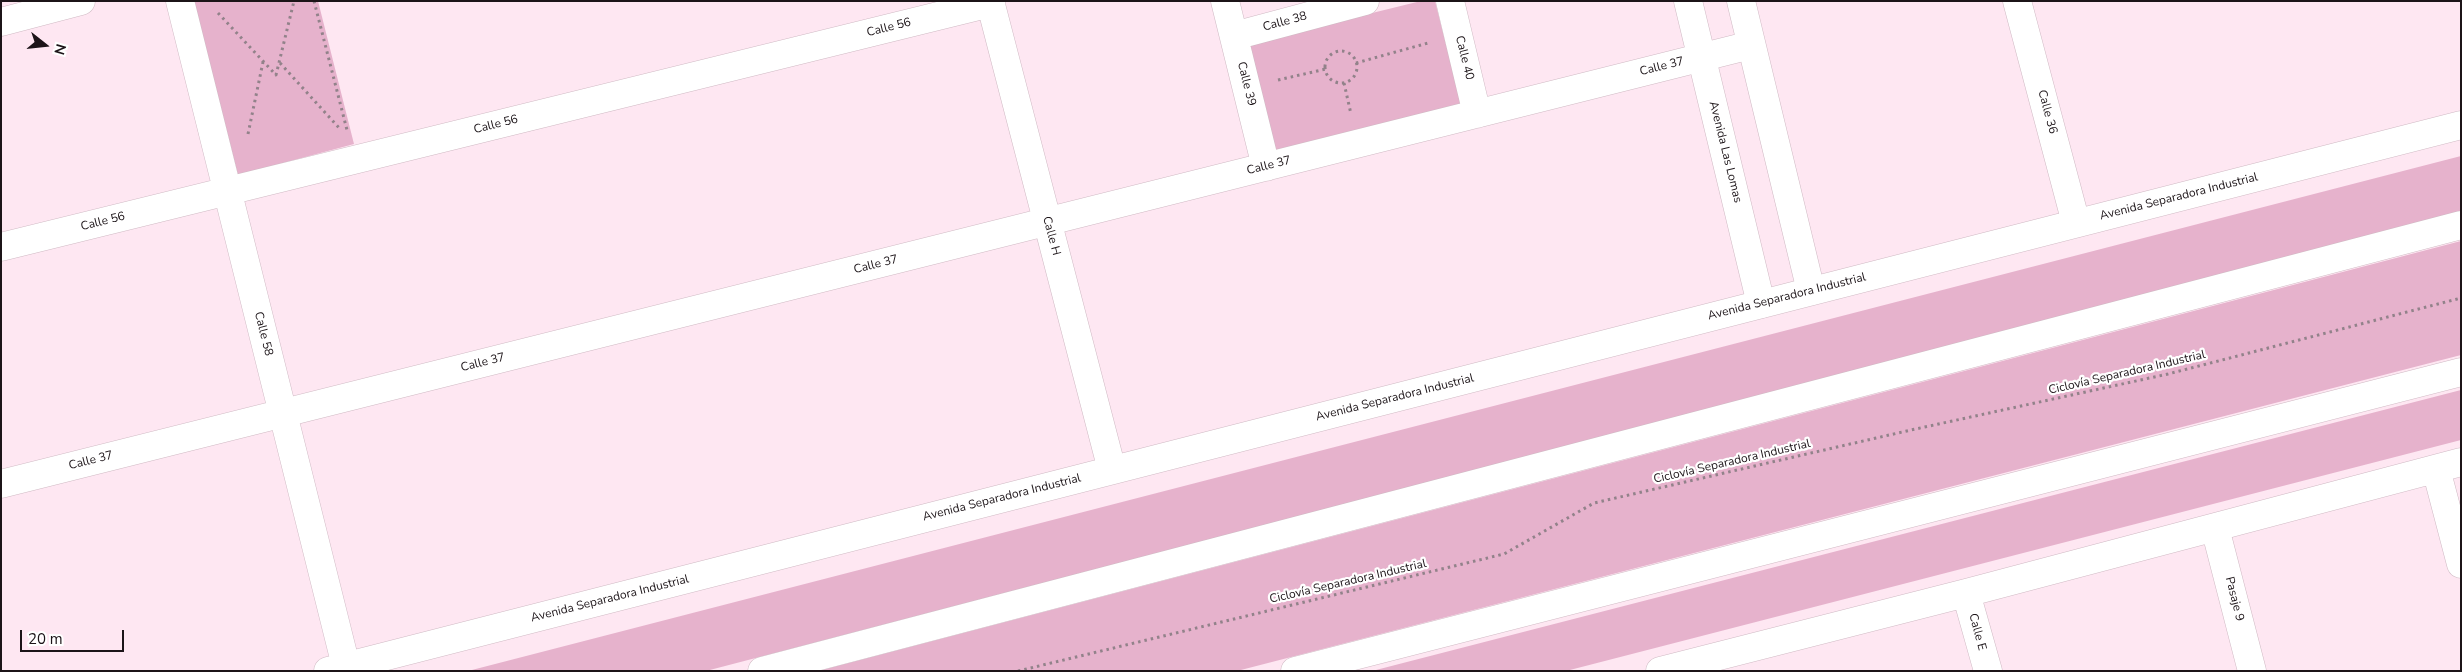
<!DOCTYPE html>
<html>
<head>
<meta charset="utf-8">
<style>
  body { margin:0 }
  #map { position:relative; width:2462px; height:672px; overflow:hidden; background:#fee7f2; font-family:"Nunito Sans",sans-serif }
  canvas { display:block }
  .frame { position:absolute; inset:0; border:2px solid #1c1418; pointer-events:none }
  .north { position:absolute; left:20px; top:20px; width:50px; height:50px; -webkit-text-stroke:4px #fff; paint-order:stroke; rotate:106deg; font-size:14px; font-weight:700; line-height:20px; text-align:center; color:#1c1418 }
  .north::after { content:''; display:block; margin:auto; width:18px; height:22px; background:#1c1418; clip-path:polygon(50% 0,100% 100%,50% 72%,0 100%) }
  .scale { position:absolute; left:20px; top:630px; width:104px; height:22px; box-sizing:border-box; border:2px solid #1c1418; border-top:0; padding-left:6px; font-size:15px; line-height:18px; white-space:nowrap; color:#1c1418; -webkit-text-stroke:4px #fff; paint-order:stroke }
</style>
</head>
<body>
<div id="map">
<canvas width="2462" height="672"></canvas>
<div class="frame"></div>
<div class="north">N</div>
<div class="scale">20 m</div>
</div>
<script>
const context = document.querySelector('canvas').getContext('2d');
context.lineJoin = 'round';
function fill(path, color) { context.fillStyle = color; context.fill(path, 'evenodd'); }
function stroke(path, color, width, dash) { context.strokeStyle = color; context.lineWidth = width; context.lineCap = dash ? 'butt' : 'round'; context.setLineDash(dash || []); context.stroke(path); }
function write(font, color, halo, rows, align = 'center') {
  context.font = font + ' "Nunito Sans",sans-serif'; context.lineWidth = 4.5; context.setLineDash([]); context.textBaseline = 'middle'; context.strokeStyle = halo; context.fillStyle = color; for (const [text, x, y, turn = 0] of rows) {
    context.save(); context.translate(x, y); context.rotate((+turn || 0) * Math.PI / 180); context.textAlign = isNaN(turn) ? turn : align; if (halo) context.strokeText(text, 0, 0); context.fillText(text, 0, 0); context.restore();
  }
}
fill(new Path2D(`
  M194 1H318L354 144 238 175Z
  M1421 1H1435L1461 104 1272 152 1246 44Z
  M2461 156V212L706 671H468Z
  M2461 241V355L1237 671H818Z
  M2461 390V440L1566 671H1372Z`), '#e6b2cc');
const minor = new Path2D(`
  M180 1 346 666
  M990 1 1112 470
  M1225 1 1266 167
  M1450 1 1477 114
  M2017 1 2076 223
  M1 22 81 1
  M1234 36 1365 1
  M1 247 991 3
  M2436 469 2461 564
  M1 484 1751 45
  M2215 528 2252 671
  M1966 593 1988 671
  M328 671 2461 125
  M1660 671 1966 593 2461 462`);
const tertiary = new Path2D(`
  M1688 1 1761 304
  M1741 1 1811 291`);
const secondary = new Path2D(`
  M762 671 2461 225
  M1295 671 2461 372`);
stroke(minor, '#d0bac4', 29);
stroke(tertiary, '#d0bac4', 29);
stroke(secondary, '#d0bac4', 29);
stroke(new Path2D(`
  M314 1 347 130
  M218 13 276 75 294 1
  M1325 67a16 16 0 1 1 32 0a16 16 0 1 1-32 0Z
  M280 63 341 130
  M1356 63 1428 43
  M1278 80 1326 69
  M1344 83 1351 114
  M248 134 263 62
  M1018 671 1504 554 1594 503 1911 430 2168 374 2461 298`), '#92828a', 3, [2.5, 4]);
stroke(minor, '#fff', 28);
stroke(tertiary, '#fff', 28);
stroke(secondary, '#fff', 28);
write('12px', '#1c1418', '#fff', [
  ["Calle 38",1285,22,-15],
  ["Calle 56",889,28,-14],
  ["Calle 40",1464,58,76],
  ["Calle 37",1662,67,-14],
  ["Calle 39",1246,84,76],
  ["Calle 36",2047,112,75],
  ["Calle 56",496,125,-14],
  ["Avenida Las Lomas",1725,152,76],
  ["Calle 37",1269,166,-14],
  ["Avenida Separadora Industrial",2179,197,-14],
  ["Calle 56",103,222,-14],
  ["Calle H",1051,236,75],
  ["Calle 37",876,265,-14],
  ["Avenida Separadora Industrial",1787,297,-14],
  ["Calle 58",263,334,76],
  ["Calle 37",483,363,-14],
  ["Ciclovía Separadora Industrial",2127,373,-13],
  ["Avenida Separadora Industrial",1395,398,-14],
  ["Calle 37",91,461,-14],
  ["Ciclovía Separadora Industrial",1732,462,-13],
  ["Avenida Separadora Industrial",1002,498,-14],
  ["Ciclovía Separadora Industrial",1348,582,-13],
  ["Avenida Separadora Industrial",610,599,-14],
  ["Pasaje 9",2234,599,76],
  ["Calle E",1977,632,75]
]);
</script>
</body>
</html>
